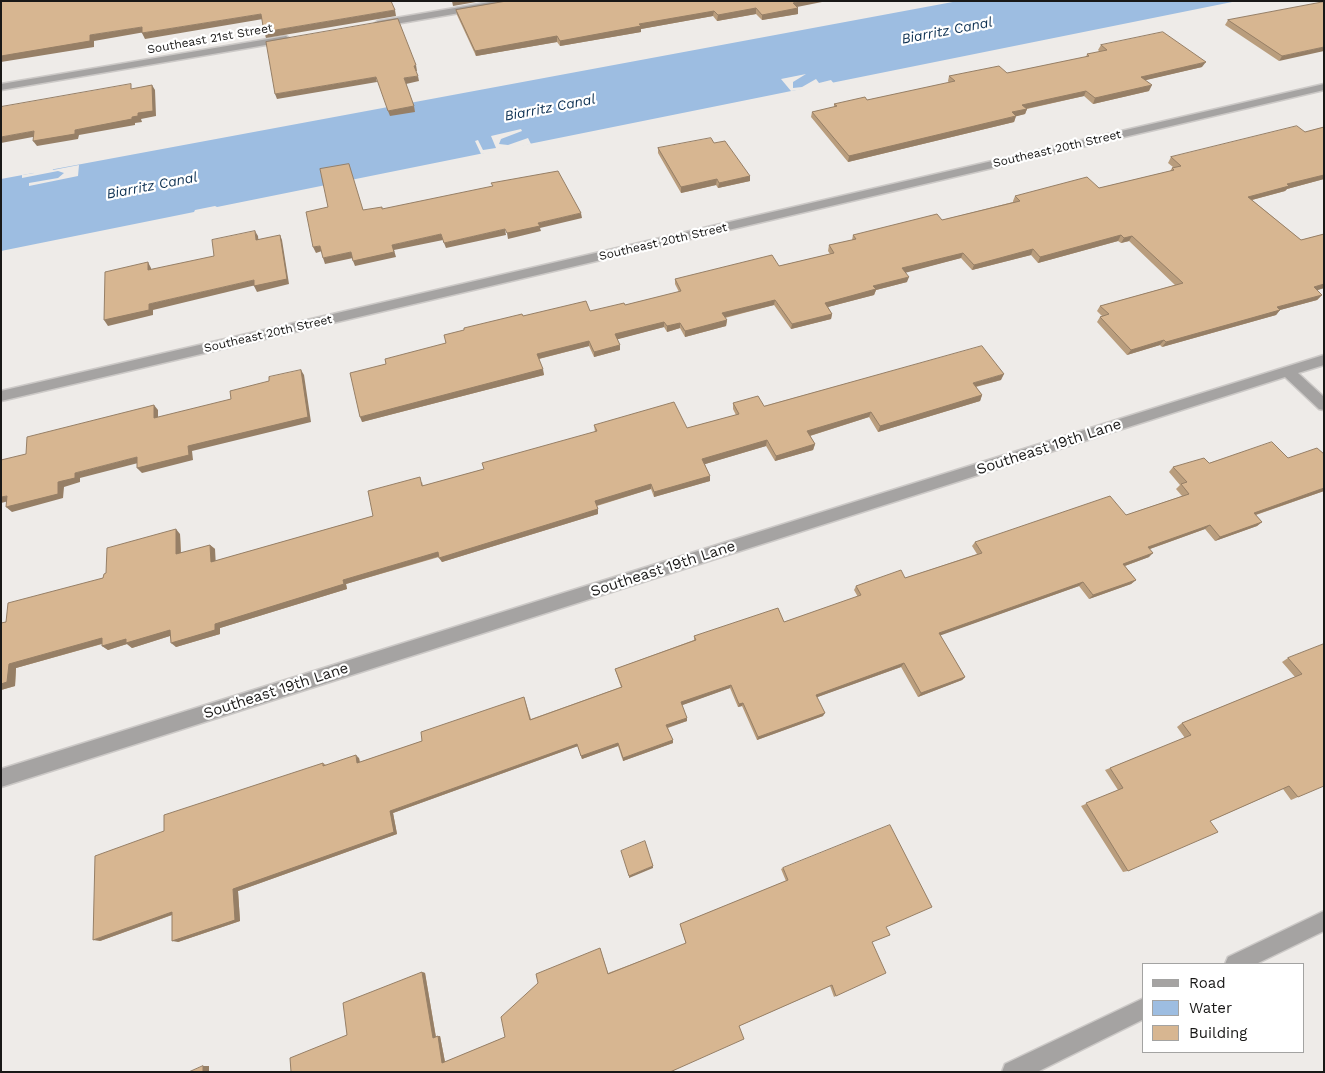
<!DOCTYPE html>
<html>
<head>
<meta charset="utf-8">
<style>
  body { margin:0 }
  #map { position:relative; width:1325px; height:1073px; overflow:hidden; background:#eeebe8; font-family:"Work Sans",sans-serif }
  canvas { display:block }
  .frame { position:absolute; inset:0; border:2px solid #191817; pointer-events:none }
  .legend { position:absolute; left:1142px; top:963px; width:162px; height:90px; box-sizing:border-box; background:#fff; border:1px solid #a3a3a2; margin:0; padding:6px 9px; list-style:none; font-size:15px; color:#191817 }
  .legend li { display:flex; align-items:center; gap:10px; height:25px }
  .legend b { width:25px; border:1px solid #a3a3a2 }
</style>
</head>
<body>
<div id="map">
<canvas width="1325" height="1073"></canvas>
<div class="frame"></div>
<ul class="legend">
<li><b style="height:6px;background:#a5a3a2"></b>Road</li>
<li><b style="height:14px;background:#9dbde1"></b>Water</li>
<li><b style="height:14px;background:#d7b691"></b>Building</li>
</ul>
</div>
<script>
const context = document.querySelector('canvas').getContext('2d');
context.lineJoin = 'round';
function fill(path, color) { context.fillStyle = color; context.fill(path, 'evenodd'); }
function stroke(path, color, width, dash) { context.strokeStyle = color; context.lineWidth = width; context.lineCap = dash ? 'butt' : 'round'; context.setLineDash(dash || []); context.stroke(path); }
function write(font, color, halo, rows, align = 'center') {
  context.font = font + ' "Work Sans",sans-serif'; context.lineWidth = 4.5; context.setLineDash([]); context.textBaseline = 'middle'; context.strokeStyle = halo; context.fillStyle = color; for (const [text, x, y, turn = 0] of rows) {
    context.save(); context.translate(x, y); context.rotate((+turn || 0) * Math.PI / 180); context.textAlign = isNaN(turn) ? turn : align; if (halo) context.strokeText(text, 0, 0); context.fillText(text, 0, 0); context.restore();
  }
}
fill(new Path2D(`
  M958 1H1237L217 207 215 206 195 210 194 212 1 251V179Z`), '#9dbde1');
fill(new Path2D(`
  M806 74 793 82V88L802 87 816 79 819 83 831 80 835 85 791 91 781 79Z
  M521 129 522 131 501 139 499 144 508 145 528 138 531 144 522 146V148L481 154 475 141 478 140 483 150 496 148 491 136Z
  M79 165 78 176 29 186V183L58 178 64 173 58 171 22 178V175L34 173V170L52 167 53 170Z`), '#eeebe8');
const minor = new Path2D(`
  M496 1H516L512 4 378 27 374 24 378 21Z
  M286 36 290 39 289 41 1 90V84Z
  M1324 84V90L1 401V391Z
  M1324 355V365L1298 373 1324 397V410L1319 409 1285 377 1 787V769Z
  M1324 911V931L1256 964H1225L1228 957Z
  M1144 998V1019L1037 1072H1002L1005 1064Z`);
stroke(minor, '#ccc9c7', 3);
fill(minor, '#a5a3a2');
fill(new Path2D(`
  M1324 2 1279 61 1225 25 1228 20Z
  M797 7 798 14 762 20 756 14 717 21 713 16 641 29V32L560 46 557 42 476 56 457 15 456 10Z
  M1101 45 1202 67 1145 80 1149 91 1093 104 1084 96 1027 109 1025 114 1016 116 1014 122 848 162 811 117 812 112 834 107V104L867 100 949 83 948 81 949 76 1007 73 1086 57 1087 54 1100 52 1098 50Z
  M1324 127V179L1287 189 1285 191 1252 200 1301 240 1324 234V288L1317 290 1322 295 1317 300 1280 310 1276 315 1162 347 1160 345 1127 355 1097 322 1100 317 1102 316 1097 311 1100 306 1175 285 1129 241 1121 243 1118 241 1038 263 1031 255 972 270 961 258 906 272 907 282 876 290 874 295 828 307 832 314 831 319 791 329 774 305 725 318 727 320 726 326 685 337 680 328 667 332 664 327 617 339 620 350 594 357 589 346 539 359 544 375 362 422 386 364 523 316 590 311 625 305 679 292 675 284V279L779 266 830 254 828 251 829 245 852 240 853 235 942 220 1013 202V201L1015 196 1099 188 1170 171 1172 168 1173 167 1168 163 1171 157 1305 132Z
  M714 143 750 176V181L718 188 716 185 681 193 658 153V148Z
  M1001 380 976 387 982 395 980 401 878 432 869 417 810 436 815 444 813 450 775 461 766 446 705 464 710 481 654 497 651 489 597 506 598 514 442 562 439 557 346 584 347 589 220 628V634L176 647 170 636 132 648 127 644 108 650 102 646V644L16 668 15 686 1 690V623L6 622 103 578 106 573 180 534 181 553 210 545 215 549V561L373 516 422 482 423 486 484 469 595 432 594 425 687 428 736 415 733 409V403L764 406Z
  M1288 458 1324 491 1256 515 1262 522 1257 526 1215 541 1205 529 1150 549 1149 557 1125 566 1136 580 1131 584 1089 599 1079 586 940 635 965 677 962 680 918 697 901 667 817 697 823 716 757 740 742 706 738 707 730 688 682 705 687 721 668 728 673 743 623 761 618 746 582 759 578 746 393 813 397 834 238 891 240 921 178 942 172 915 100 941 164 831 323 763 326 765 359 758 360 762 422 741 525 700 531 719 621 687 615 669 694 640V636L784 622 858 597 854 590 856 586 905 578 977 554 972 546 975 542 1126 515 1182 496 1176 489 1180 485 1169 472 1173 467 1209 463Z
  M1324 644 1298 797 1291 800 1283 789 1210 821 1128 871 1123 872 1081 806 1118 790 1105 770 1185 738 1177 727 1182 723 1295 677 1282 662 1288 658Z
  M783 868 886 927 872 942 836 996 834 997 830 986 739 1026 670 1072H291L347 1035 422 972 425 973 436 1037 440 1036 445 1062 505 1037 600 948 608 973 686 944 680 924 786 881 781 869Z`), '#b99d7d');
fill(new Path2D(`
  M452 1H482L453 6Z
  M800 1H827L792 8 793 3Z
  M756 8V14L717 21 718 15Z
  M798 8V14L762 20V15Z
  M395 10 396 16 266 38 264 32Z
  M714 11 713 16 641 29V32L560 46V41L639 24Z
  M261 14 263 19 145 39 142 33Z
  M142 27 145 32 94 41V47L1 62V56L90 35Z
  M557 36V42L476 56 475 51Z
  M1324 47V51L1279 61 1282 56Z
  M1206 62 1202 67 1138 82 1141 77Z
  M416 65 417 71H415L414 66Z
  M418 76 419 81 406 84 404 78Z
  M376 77 377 82 277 99 275 94Z
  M152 85 155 90 156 116 141 119 142 122 135 123V125L79 135 78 139 37 146 33 141 75 130 132 117 138 113Z
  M1152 85 1149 91 1093 104 1095 98Z
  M1086 91 1084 96 1020 110 1022 105Z
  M414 106 415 112 390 116 388 111Z
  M1027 109 1025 114 1010 118 1012 112Z
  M1016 116 1014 122 848 162 849 156Z
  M34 131 38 136 1 143V137Z
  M1324 175V179L1287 189 1285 191 1244 202 1248 197 1287 184Z
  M750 176V181L718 188 719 183Z
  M717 179 716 185 681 193V187Z
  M581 213 582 218 540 228 541 231 508 239 507 233 538 223Z
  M505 229 506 235 446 248 444 243Z
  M255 231 258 236 259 245 256 240Z
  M441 234 443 240 394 250 396 257 355 266 353 261 392 245Z
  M280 235 282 240 289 284 257 292 254 286Z
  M1121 235 1118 241 1038 263 1040 257Z
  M1132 236 1129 241 1121 243 1124 238Z
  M320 246 322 251 316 253 313 247Z
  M1033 249 1031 255 972 270 974 265Z
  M351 252 353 258 325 264 323 258Z
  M963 253 961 258 901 274 902 268Z
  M148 262 151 268 152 275 148 270Z
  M909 277 907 282 876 290 874 295 824 308 825 303 873 286Z
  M254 280 256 285 153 310V315L108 326 104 320 149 304Z
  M1324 284V288L1309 293 1314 287Z
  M1322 295 1317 300 1280 310 1276 315 1162 347 1166 342 1277 307Z
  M775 300 774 305 722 318V313Z
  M832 314 831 319 791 329 792 324Z
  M727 320 726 326 685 337V331Z
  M664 322V327L615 340V334Z
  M680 323V328L667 332V326Z
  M1164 340 1160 345 1127 355 1131 350Z
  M589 341V346L538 359 537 354Z
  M620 345V350L594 357V352Z
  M543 369 544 375 362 422 360 417Z
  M301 370 304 375 311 422 192 451 193 460 142 473 137 468 188 446Z
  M1004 374 1001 380 970 388 973 383Z
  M982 395 980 401 878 432 880 426Z
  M154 405 158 410V423L154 418Z
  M871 412 869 417 806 437 807 431Z
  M767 440 766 446 702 465V459Z
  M815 444 813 450 775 461 776 456Z
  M137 457 142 462 80 478V482L64 487 63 498 12 512 6 507 58 482 75 473Z
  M710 476V481L654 497V492Z
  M651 484V489L595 506V501Z
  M1324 488V491L1249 517 1254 513Z
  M7 496 13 500 1 503V497Z
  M598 509V514L442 562 439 558Z
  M1262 522 1257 526 1215 541 1220 537Z
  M1210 525 1205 529 1144 551 1148 547Z
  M176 529 180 534 181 559 176 554Z
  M210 545 215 549 216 567 211 562Z
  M438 552 440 556 346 584 347 589 220 628V634L176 647 171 643 215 624 343 580Z
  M1153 553 1149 557 1119 568 1123 564Z
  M1136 580 1131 584 1089 599 1093 595Z
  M1083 582 1079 586 936 637 939 633Z
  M170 630 176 634 132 648 127 644 108 650 102 646 126 639Z
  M102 638 108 642 16 668 15 686 1 690V684L9 664Z
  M904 663 901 667 815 698 816 695Z
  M965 677 962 680 918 697 921 693Z
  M731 685 730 688 680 706 681 702Z
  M743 703 742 706 738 707 739 704Z
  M825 713 823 716 757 740 758 737Z
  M687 718V721L666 728V725Z
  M673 740V743L623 761V758Z
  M618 743V746L582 759 581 756Z
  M577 744 578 746 393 813 397 834 238 891 240 921 178 942 172 941 233 889 390 811Z
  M356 755 359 758 360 766 357 763Z
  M653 866V868L629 878V876Z
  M172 912 177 913 100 941 93 940Z
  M422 972 425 973 436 1038H433Z
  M438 1036H440L445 1062 442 1063Z
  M203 1066H209V1072H203Z`), '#967f66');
const building = new Path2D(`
  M1 1H391L395 10 264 32 261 14 142 33V27L90 35V41L1 56Z
  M507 1H800L793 3 798 8 762 15 756 8 718 15 714 11 639 24 641 26 560 41 557 36 475 51 456 10Z
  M1324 2V47L1282 56 1228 20Z
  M398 19 416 65 414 66 418 76 404 78 414 106 388 111 376 77 275 94 266 42Z
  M1163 32 1206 62 1141 77 1152 85 1095 98 1086 91 1022 105 1027 109 1012 112 1016 116 849 156 812 112 837 106 834 104 865 97 867 100 955 81 949 76 999 66 1007 73 1089 56 1087 54 1107 50 1101 45Z
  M131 84V89L152 85 153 111 138 113V116L132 117V119L75 130V134L33 141 34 131 1 137V107Z
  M1297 126 1305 132 1324 127V175L1287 184 1289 186 1248 197 1301 240 1324 234V284L1314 287 1322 295 1277 307 1280 310 1166 342 1164 340 1131 350 1100 317 1109 314 1100 306 1183 283 1132 236 1124 238 1121 235 1040 257 1033 249 974 265 963 253 902 268 909 277 873 286 876 289 825 303 832 314 792 324 775 300 722 313 727 320 685 331 680 323 667 326 664 322 615 334 620 345 594 352 589 341 537 354 543 369 360 417 350 373 386 364 385 359 446 343 444 335 464 330V328L522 314 523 316 586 301 590 311 624 303 625 305 681 291 675 279 772 255 779 266 834 253 829 245 856 239 853 235 937 214 942 220 1020 201 1015 196 1087 177 1099 188 1174 170 1172 168 1181 166 1171 157Z
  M711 138 714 143 725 141 750 176 719 183 717 179 681 187 658 148Z
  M349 164 363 210 382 207V209L493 186 491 183 558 171 581 213 538 223 540 226 507 233 505 229 444 243 441 234 392 245 394 252 353 261 351 252 323 258 320 246 313 247 306 212 328 207 320 169Z
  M255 231 256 240 280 235 287 279 254 286V280L149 304V310L104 320 105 272 148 262V270L214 256 212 240Z
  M982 346 1004 374 973 383 982 395 880 426 871 412 807 431 815 444 776 456 767 440 702 459 710 476 654 492 651 484 595 501 598 509 439 558 438 552 343 580 344 584 215 624V630L171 643 170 630 126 643V639L102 646V638L9 664 7 682 1 684V623L6 622 8 603 103 578 104 574 106 573 107 548 176 529V554L210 545 211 562 373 516 368 491 420 477 422 486 484 469 482 463 597 431 594 425 674 402 687 428 739 414 733 403 758 396 764 406Z
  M301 370 308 417 188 446 189 455 137 468V457L75 473V478L58 482V494L6 507 7 496 1 497V460L26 454 27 437 154 405V418L231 399 230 391 269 381V377Z
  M1272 442 1288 458 1317 448 1324 454V488L1254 513 1262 522 1220 537 1210 525 1148 547 1153 553 1123 564 1136 580 1093 595 1083 582 939 633 965 677 921 693 904 663 816 695 825 713 758 737 743 703 739 704 731 685 681 702 687 718 666 725 673 740 623 758 618 743 581 756 577 744 390 811 394 832 233 889 235 920 172 941V912L93 940 95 856 164 831V815L323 763V766L356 755 357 763 422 741 421 732 524 697 530 720 622 687 615 669 696 640 694 636 778 608 784 622 861 595 856 586 901 570 905 578 982 553 975 542 1110 496 1126 515 1189 494 1181 484 1187 482 1173 467 1204 458 1209 463Z
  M1324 644V786L1298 797 1289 786 1210 821 1218 832 1128 871 1086 803 1123 788 1110 768 1191 735 1182 723 1302 674 1288 658Z
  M890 825 932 907 886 927 890 935 872 942 886 973 836 996 832 985 739 1026 744 1039 670 1072H291L290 1058 347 1035 343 1003 422 972 433 1038 438 1036 442 1063 505 1037 501 1017 538 983 536 974 600 948 608 974 686 943 680 924 788 880 783 868Z
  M645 841 653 866 629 876 621 851Z
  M203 1066V1072H189Z`);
fill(building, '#d7b691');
stroke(building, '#967f66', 1);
write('12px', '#191817', '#fff', [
  ["Southeast 21st Street",210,39,-10],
  ["Southeast 20th Street",1057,149,-13],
  ["Southeast 20th Street",663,242,-13],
  ["Southeast 20th Street",268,334,-13]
]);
write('italic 14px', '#0b2f51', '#fff', [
  ["Biarritz Canal",947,31,-11],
  ["Biarritz Canal",550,108,-11],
  ["Biarritz Canal",152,186,-11]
]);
write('15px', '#191817', '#fff', [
  ["Southeast 19th Lane",1049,447,-18],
  ["Southeast 19th Lane",663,569,-18],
  ["Southeast 19th Lane",276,691,-18]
]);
</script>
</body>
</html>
